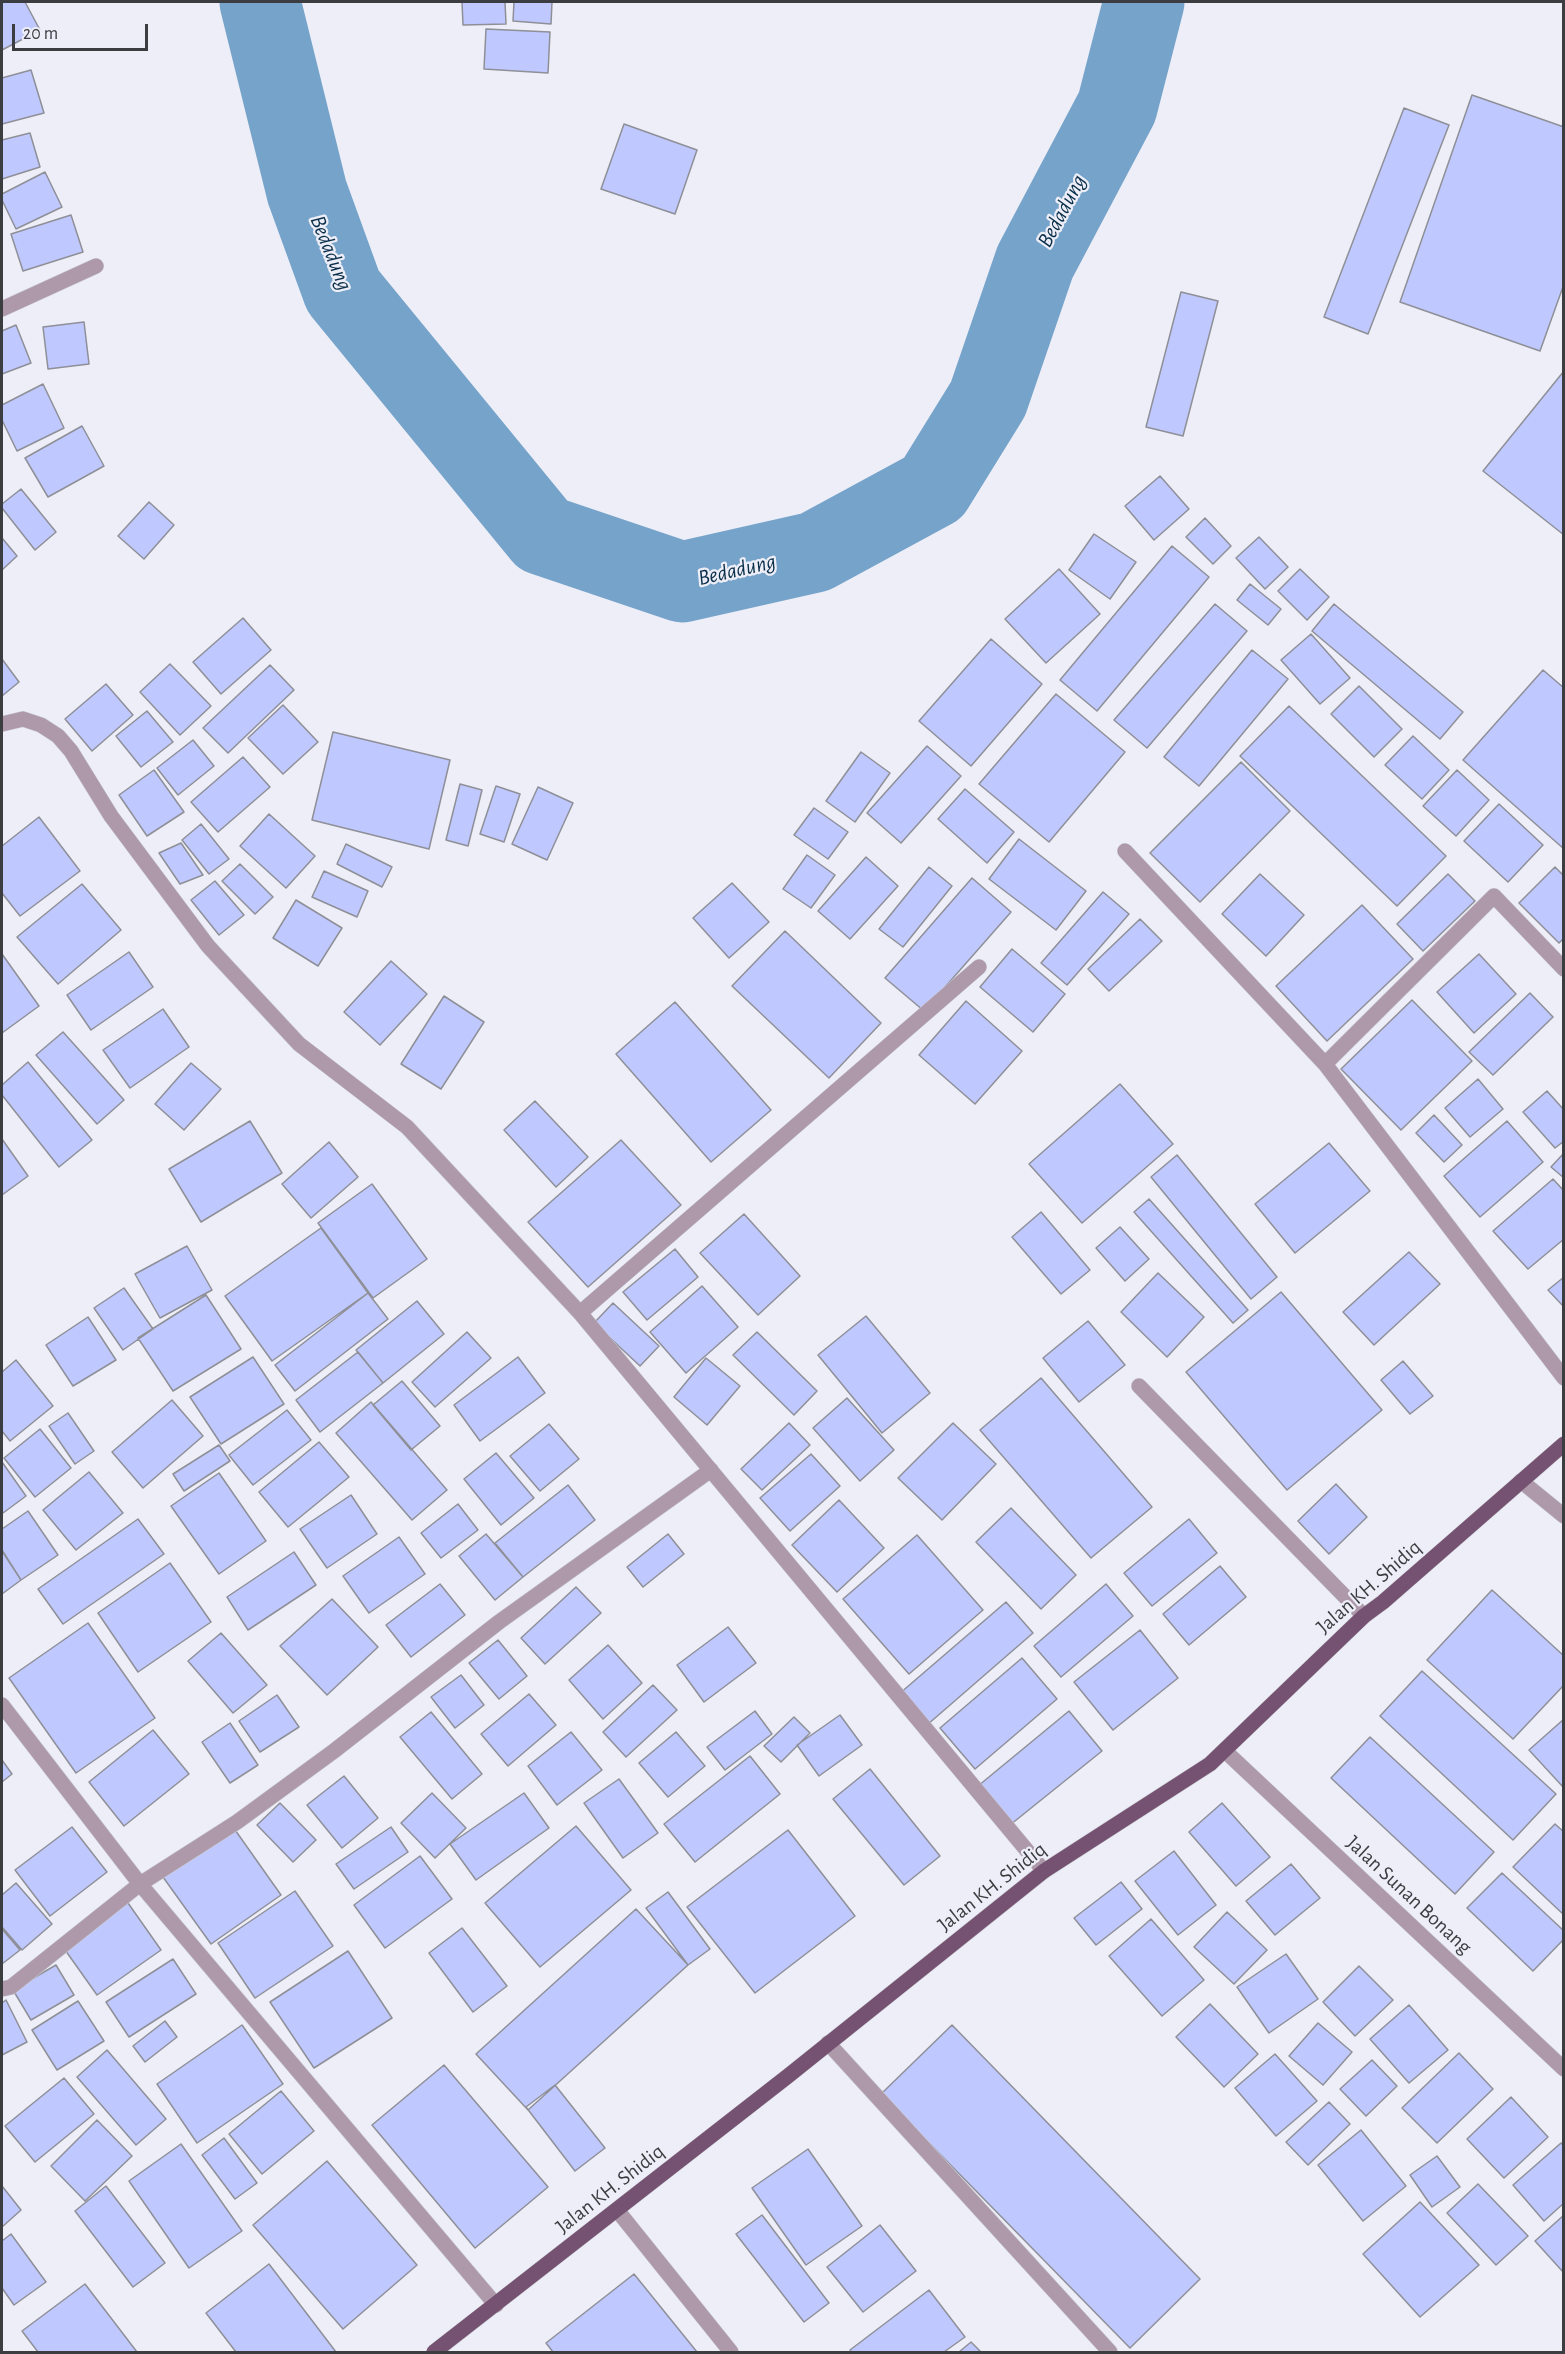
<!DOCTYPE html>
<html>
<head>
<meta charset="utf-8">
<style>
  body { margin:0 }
  #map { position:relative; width:1565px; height:2354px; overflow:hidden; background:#edeef7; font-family:"Alegreya Sans",sans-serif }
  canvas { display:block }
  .frame { position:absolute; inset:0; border:3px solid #3c3d40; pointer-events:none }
  .scale { position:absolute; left:12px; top:24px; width:136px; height:27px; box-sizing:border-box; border:3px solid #3c3d40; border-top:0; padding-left:8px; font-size:18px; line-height:21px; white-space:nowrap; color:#3c3d40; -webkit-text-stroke:4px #edeef7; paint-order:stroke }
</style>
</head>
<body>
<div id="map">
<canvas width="1565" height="2354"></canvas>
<div class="frame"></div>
<div class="scale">20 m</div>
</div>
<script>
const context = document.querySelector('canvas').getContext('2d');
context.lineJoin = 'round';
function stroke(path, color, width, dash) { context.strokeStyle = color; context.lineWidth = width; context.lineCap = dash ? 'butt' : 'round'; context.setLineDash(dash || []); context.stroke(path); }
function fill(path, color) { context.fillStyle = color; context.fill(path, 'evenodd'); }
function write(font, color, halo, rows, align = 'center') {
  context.font = font + ' "Alegreya Sans",sans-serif'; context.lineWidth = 4.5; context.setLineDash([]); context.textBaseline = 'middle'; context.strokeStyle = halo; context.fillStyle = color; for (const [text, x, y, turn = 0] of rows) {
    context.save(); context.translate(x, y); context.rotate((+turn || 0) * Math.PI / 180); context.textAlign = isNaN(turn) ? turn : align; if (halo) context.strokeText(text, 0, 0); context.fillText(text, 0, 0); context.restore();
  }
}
stroke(new Path2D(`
  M260 2 307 192 343 291 543 535 682 582 815 552 933 488 988 399 1035 262 1117 107 1144 2`), '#76a3ca', 81);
const building = new Path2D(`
  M2 2H25L40 30 2 50Z
  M462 2H505L506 24 463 25Z
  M514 2H552L551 24 513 21Z
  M486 29 550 32 548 73 484 69Z
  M31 70 44 113 2 124V78Z
  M1472 95 1564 127V284L1540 351 1400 302Z
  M1404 108 1449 125 1368 334 1324 317Z
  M624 124 697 150 675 214 601 189Z
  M30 133 40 167 2 179V140Z
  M45 172 62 207 16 229 2 200V194Z
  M71 215 83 252 23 271 11 234Z
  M1181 292 1218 301 1183 436 1146 427Z
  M84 322 89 364 48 369 43 327Z
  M16 325 31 363 2 374V331Z
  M1564 371V535L1483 471Z
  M43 384 64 428 17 451 2 420V405Z
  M82 426 104 466 48 497 25 458Z
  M1160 476 1189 509 1154 540 1125 506Z
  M21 489 56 532 35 550 2 508V504Z
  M149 502 174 525 144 559 118 536Z
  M1205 518 1231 546 1213 564 1186 537Z
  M1094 534 1136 562 1110 599 1069 570Z
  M1259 537 1288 567 1265 589 1236 558Z
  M2 538 17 556 2 570Z
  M1172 546 1209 577 1097 711 1060 680Z
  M1059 569 1100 614 1046 663 1005 619Z
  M1300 569 1329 597 1307 620 1278 591Z
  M1250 584 1281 609 1268 625 1237 600Z
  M1215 604 1247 631 1147 748 1114 720Z
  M1334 604 1463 712 1440 739 1312 631Z
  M243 618 271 650 221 694 193 662Z
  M1311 634 1350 678 1320 704 1281 660Z
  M991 639 1042 684 971 766 919 721Z
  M1252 650 1288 679 1199 786 1164 757Z
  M2 659 19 682 2 696Z
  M170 664 211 706 180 735 140 692Z
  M270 665 294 690 228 753 203 728Z
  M1543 670 1564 688V849L1463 760Z
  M106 684 133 715 92 751 65 719Z
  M1359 686 1402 729 1374 757 1331 714Z
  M1056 694 1125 752 1049 842 979 784Z
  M283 705 318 742 283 774 248 738Z
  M1289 706 1446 856 1397 906 1240 756Z
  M147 711 173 742 141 767 116 736Z
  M333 732 450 760 429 849 312 820Z
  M1413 736 1449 770 1422 799 1385 765Z
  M193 740 214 766 178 795 157 768Z
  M927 746 961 776 901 843 867 813Z
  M861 752 890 773 855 822 826 801Z
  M243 757 270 787 218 832 191 802Z
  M1241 762 1290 811 1200 902 1150 853Z
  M154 770 184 812 147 836 119 795Z
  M1457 770 1489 800 1456 836 1423 806Z
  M460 784 482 790 468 846 446 840Z
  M496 786 520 794 504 842 480 834Z
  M538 787 573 803 547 860 512 844Z
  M965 789 1014 832 987 863 938 819Z
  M1499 804 1543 845 1508 882 1464 841Z
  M814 808 848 832 828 859 794 835Z
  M269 814 315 856 286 888 240 846Z
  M39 817 80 871 20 916 2 893V846Z
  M201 824 229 859 209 874 182 840Z
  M1019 839 1086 891 1056 930 989 879Z
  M181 843 203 875 180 884 159 853Z
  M346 844 392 867 382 887 337 864Z
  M807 855 835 875 811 908 783 889Z
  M866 857 898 886 850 939 818 911Z
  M240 864 273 897 255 914 222 881Z
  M929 867 952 886 903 947 879 929Z
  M1555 867 1564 876V938L1559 943 1519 903Z
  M324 871 368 891 357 917 312 897Z
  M1260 874 1304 915 1266 956 1222 914Z
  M1448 874 1475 901 1423 951 1397 924Z
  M972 878 1011 912 924 1011 885 978Z
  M215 881 244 915 219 935 191 900Z
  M732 883 769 922 729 958 693 918Z
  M82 884 121 930 58 984 17 937Z
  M1103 892 1129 914 1067 985 1041 963Z
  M296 900 342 928 318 966 273 938Z
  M1362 905 1413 959 1327 1041 1276 986Z
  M1140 919 1162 941 1109 991 1088 969Z
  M785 931 881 1023 829 1078 732 986Z
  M1012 949 1065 994 1033 1032 980 987Z
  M129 952 153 987 91 1030 67 995Z
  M2 954 39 1006 2 1033Z
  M1479 954 1516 994 1474 1033 1437 992Z
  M391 961 427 994 380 1045 344 1012Z
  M1530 993 1553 1017 1493 1075 1469 1052Z
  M444 996 484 1022 441 1089 401 1064Z
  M1412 1000 1472 1061 1401 1130 1341 1069Z
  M966 1001 1022 1051 975 1104 919 1055Z
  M675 1002 771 1110 711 1162 616 1054Z
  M163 1009 189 1047 130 1088 103 1050Z
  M63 1032 124 1100 97 1124 36 1055Z
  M28 1062 92 1140 59 1167 2 1095V1085Z
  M191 1063 221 1089 184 1130 155 1104Z
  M1478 1079 1503 1109 1470 1137 1445 1108Z
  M1120 1084 1173 1144 1082 1223 1029 1164Z
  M1547 1091 1564 1110V1141L1555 1148 1523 1112Z
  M535 1101 588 1157 556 1187 504 1130Z
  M1434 1115 1462 1145 1444 1162 1416 1133Z
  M250 1121 282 1173 201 1222 169 1169Z
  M1507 1121 1543 1162 1480 1217 1444 1176Z
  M2 1139 28 1176 2 1195Z
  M621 1140 681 1205 588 1287 528 1222Z
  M329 1142 358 1177 311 1218 282 1184Z
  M1329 1143 1370 1191 1295 1253 1255 1204Z
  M1564 1153V1178L1551 1167Z
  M1177 1155 1277 1277 1251 1299 1151 1177Z
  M1553 1179 1564 1191V1239L1528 1269 1493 1231Z
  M372 1184 427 1259 373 1298 318 1223Z
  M1149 1199 1248 1310 1233 1323 1134 1212Z
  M1041 1212 1090 1270 1061 1294 1012 1237Z
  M744 1214 800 1276 758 1315 700 1253Z
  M1120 1227 1149 1259 1125 1281 1096 1248Z
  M321 1228 368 1293 272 1361 225 1296Z
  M187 1246 212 1290 160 1318 135 1274Z
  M675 1249 698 1277 647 1320 623 1292Z
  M1409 1252 1440 1284 1374 1345 1343 1312Z
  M1158 1273 1204 1317 1167 1357 1121 1312Z
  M1564 1277V1307L1548 1290Z
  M702 1286 738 1327 686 1373 650 1332Z
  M124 1288 153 1329 123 1350 94 1308Z
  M1281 1292 1382 1410 1287 1490 1186 1372Z
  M368 1293 388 1319 295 1391 275 1365Z
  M206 1295 241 1349 173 1391 138 1338Z
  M417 1301 444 1334 383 1383 356 1350Z
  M613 1303 659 1346 640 1366 594 1323Z
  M866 1316 930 1393 882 1433 818 1355Z
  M88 1317 116 1360 73 1386 46 1345Z
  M1088 1321 1125 1365 1079 1402 1043 1358Z
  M467 1332 491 1358 435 1407 412 1382Z
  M757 1332 817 1391 794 1415 733 1355Z
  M358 1352 383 1383 320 1432 296 1400Z
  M253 1357 284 1404 221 1444 190 1397Z
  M518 1357 545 1393 480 1441 454 1405Z
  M706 1358 740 1386 707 1425 674 1397Z
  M16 1360 53 1406 10 1441 2 1431V1372Z
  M1403 1361 1433 1396 1410 1414 1381 1380Z
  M1041 1378 1152 1507 1091 1558 980 1430Z
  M402 1381 440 1426 411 1450 373 1405Z
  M847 1398 894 1450 860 1481 813 1428Z
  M172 1400 203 1436 143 1488 112 1452Z
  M371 1402 447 1490 412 1520 336 1433Z
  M287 1410 311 1440 253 1485 229 1455Z
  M68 1413 94 1451 75 1464 49 1426Z
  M789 1423 810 1445 762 1490 741 1469Z
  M953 1423 996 1464 942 1520 898 1478Z
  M549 1424 579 1459 540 1491 510 1456Z
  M40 1429 71 1468 35 1497 4 1458Z
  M319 1442 349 1477 288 1527 259 1492Z
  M219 1445 230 1461 184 1491 173 1474Z
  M496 1453 534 1498 501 1525 464 1479Z
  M811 1454 840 1486 790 1531 760 1498Z
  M2 1462 26 1496 3 1513 2 1511Z
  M89 1472 123 1513 76 1550 43 1510Z
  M219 1473 266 1541 219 1574 171 1506Z
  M1336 1484 1367 1517 1329 1554 1298 1521Z
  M568 1485 595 1520 523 1577 495 1543Z
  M351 1495 377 1534 327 1568 300 1529Z
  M839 1500 884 1548 837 1592 792 1545Z
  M458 1504 478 1530 441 1558 421 1533Z
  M1011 1508 1076 1575 1041 1609 976 1542Z
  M28 1511 58 1555 21 1580 2 1551V1529Z
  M138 1519 164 1554 63 1624 38 1589Z
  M1189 1519 1217 1553 1152 1606 1124 1573Z
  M486 1534 523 1577 495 1600 459 1556Z
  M668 1534 684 1554 643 1587 627 1567Z
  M917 1535 983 1610 909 1674 843 1599Z
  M399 1537 425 1574 369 1613 343 1576Z
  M2 1550 21 1580 2 1594Z
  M294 1552 316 1585 248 1630 227 1597Z
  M170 1563 211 1622 138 1672 98 1613Z
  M1220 1566 1246 1597 1189 1645 1163 1614Z
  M440 1584 465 1615 411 1657 386 1625Z
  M1106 1584 1133 1616 1061 1677 1034 1646Z
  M576 1587 601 1613 545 1664 521 1638Z
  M1492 1590 1564 1656V1685L1513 1739 1427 1660Z
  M332 1599 378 1647 327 1695 280 1646Z
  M1006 1602 1033 1633 927 1725 899 1694Z
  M88 1623 155 1718 76 1773 9 1678Z
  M728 1627 756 1663 704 1702 677 1665Z
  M1140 1630 1178 1678 1113 1730 1074 1682Z
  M221 1633 267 1685 233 1713 188 1661Z
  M498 1640 527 1676 499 1699 469 1663Z
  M608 1645 642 1683 603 1719 569 1680Z
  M1022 1658 1057 1699 975 1769 940 1728Z
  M1422 1671 1556 1794 1513 1840 1380 1716Z
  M461 1675 484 1705 455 1728 431 1697Z
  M653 1685 677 1710 626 1757 603 1732Z
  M529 1694 556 1725 508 1766 481 1734Z
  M277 1695 299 1727 260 1752 239 1721Z
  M755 1711 772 1734 725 1770 707 1747Z
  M1069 1711 1102 1751 1010 1825 978 1786Z
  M431 1712 482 1774 452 1799 400 1737Z
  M840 1715 862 1745 819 1776 797 1745Z
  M794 1717 810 1733 781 1762 764 1746Z
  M1564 1719V1788L1529 1750Z
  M230 1723 258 1765 230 1783 202 1742Z
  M153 1730 189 1774 124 1826 89 1782Z
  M571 1732 602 1770 557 1805 528 1766Z
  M676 1732 705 1766 668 1797 639 1763Z
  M1370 1737 1494 1852 1455 1894 1331 1778Z
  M750 1756 780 1794 695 1862 664 1824Z
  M2 1760 12 1774 2 1782Z
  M870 1769 940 1856 904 1885 833 1799Z
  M344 1776 378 1818 342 1848 307 1805Z
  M619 1779 658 1833 623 1858 584 1803Z
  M432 1793 466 1828 435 1858 401 1823Z
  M524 1793 549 1828 476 1880 450 1844Z
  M280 1803 316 1840 293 1862 257 1825Z
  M1222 1803 1270 1857 1236 1886 1189 1832Z
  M1555 1824 1564 1832V1915L1513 1867Z
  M576 1826 631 1890 540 1967 485 1903Z
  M72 1827 107 1872 50 1916 15 1870Z
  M233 1827 281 1895 211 1944 163 1877Z
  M391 1827 408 1852 354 1889 336 1864Z
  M788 1830 855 1916 755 1993 687 1907Z
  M1174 1851 1216 1905 1178 1935 1135 1881Z
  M420 1856 452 1899 385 1948 354 1905Z
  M1291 1864 1320 1898 1275 1935 1246 1901Z
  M1502 1873 1564 1931V1939L1533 1971 1467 1908Z
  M1121 1882 1142 1909 1096 1945 1074 1918Z
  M16 1883 52 1924 22 1950 2 1927V1895Z
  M295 1891 333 1946 255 1998 218 1943Z
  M668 1892 710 1949 688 1965 646 1908Z
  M128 1903 161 1950 97 1995 63 1947Z
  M636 1909 688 1965 528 2110 476 2054Z
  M1227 1912 1267 1950 1234 1984 1194 1947Z
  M1151 1919 1204 1980 1162 2016 1109 1956Z
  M462 1928 507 1986 473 2012 429 1953Z
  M2 1929 20 1950 2 1964Z
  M348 1951 392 2018 314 2068 270 2002Z
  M1286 1954 1318 1999 1269 2033 1237 1987Z
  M173 1959 196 1994 129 2037 106 2002Z
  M56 1965 74 1995 31 2020 13 1990Z
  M1359 1966 1393 2000 1355 2036 1323 2002Z
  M6 2000 27 2042 2 2055V2003Z
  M78 2001 104 2041 57 2070 32 2030Z
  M1210 2004 1258 2054 1224 2087 1176 2037Z
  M1409 2005 1448 2050 1409 2083 1370 2039Z
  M165 2021 177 2037 145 2062 133 2046Z
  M1318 2023 1352 2052 1323 2085 1289 2056Z
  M242 2025 283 2084 197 2143 157 2084Z
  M952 2025 1200 2279 1130 2348 881 2094Z
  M107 2050 166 2119 136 2145 77 2077Z
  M1459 2053 1493 2089 1437 2143 1402 2108Z
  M1275 2054 1317 2101 1276 2136 1235 2088Z
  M1372 2060 1397 2086 1366 2116 1340 2089Z
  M444 2065 548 2187 475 2248 372 2125Z
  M64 2078 94 2114 35 2162 5 2126Z
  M555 2085 605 2148 575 2171 526 2107Z
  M281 2091 314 2131 262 2174 229 2134Z
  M1511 2097 1548 2137 1504 2178 1467 2139Z
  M1329 2102 1350 2124 1308 2165 1286 2142Z
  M97 2120 132 2156 85 2201 51 2166Z
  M1361 2130 1406 2186 1363 2221 1318 2165Z
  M224 2138 257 2183 235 2199 202 2155Z
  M1561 2143 1564 2146V2203L1544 2221 1513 2185Z
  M181 2144 242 2231 189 2268 129 2181Z
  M808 2149 862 2226 806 2265 752 2188Z
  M1437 2156 1460 2187 1432 2207 1410 2175Z
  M327 2161 417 2265 343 2329 253 2225Z
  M1478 2184 1528 2236 1496 2265 1447 2213Z
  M2 2186 21 2210 2 2227Z
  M106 2186 165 2263 133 2287 75 2211Z
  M1420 2202 1479 2265 1420 2317 1363 2254Z
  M762 2215 829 2303 804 2322 736 2234Z
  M1564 2215V2273L1535 2241Z
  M880 2225 916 2271 863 2312 827 2267Z
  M11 2234 46 2282 14 2305 2 2288V2241Z
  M269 2264 336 2352H236L206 2313Z
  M634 2274 697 2352H553L546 2343Z
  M85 2284 137 2352H38L22 2331Z
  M929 2290 965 2337 944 2352H852L850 2350Z
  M971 2342 981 2352H959Z`);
fill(building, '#c0c9ff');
stroke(building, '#8e8f97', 1.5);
const minor = new Path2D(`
  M2 309 96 266
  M2 724 23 719 41 725 58 736 71 751 111 816 208 946 299 1044 407 1127 580 1313 1044 1871
  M1125 851 1325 1064 1564 1378
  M1325 1064 1494 896 1564 969
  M580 1313 979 967
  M1139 1386 1364 1616
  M1521 1481 1564 1516
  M2 1705 140 1884 496 2305
  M1225 1751 1564 2069
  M2 1989 11 1987 140 1884 237 1822 334 1751 499 1622 711 1470
  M828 2043 1110 2352
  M617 2210 731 2352`);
const major = new Path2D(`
  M434 2352 788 2076 1044 1871 1210 1764 1364 1616 1383 1602 1564 1444`);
stroke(minor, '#cacbd2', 16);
stroke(major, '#cacbd2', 16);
stroke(minor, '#ad99aa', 15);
stroke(major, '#755271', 15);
write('21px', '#3c3d40', '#edeef7', [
  ["Jalan KH. Shidiq",1369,1587,-41],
  ["Jalan KH. Shidiq",992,1887,-38],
  ["Jalan Sunan Bonang",1409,1895,43],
  ["Jalan KH. Shidiq",610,2189,-38]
]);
write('italic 22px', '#092e49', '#edeef7', [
  ["Bedadung",1062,211,-62],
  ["Bedadung",331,253,68],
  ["Bedadung",737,570,-13]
]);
</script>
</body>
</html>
